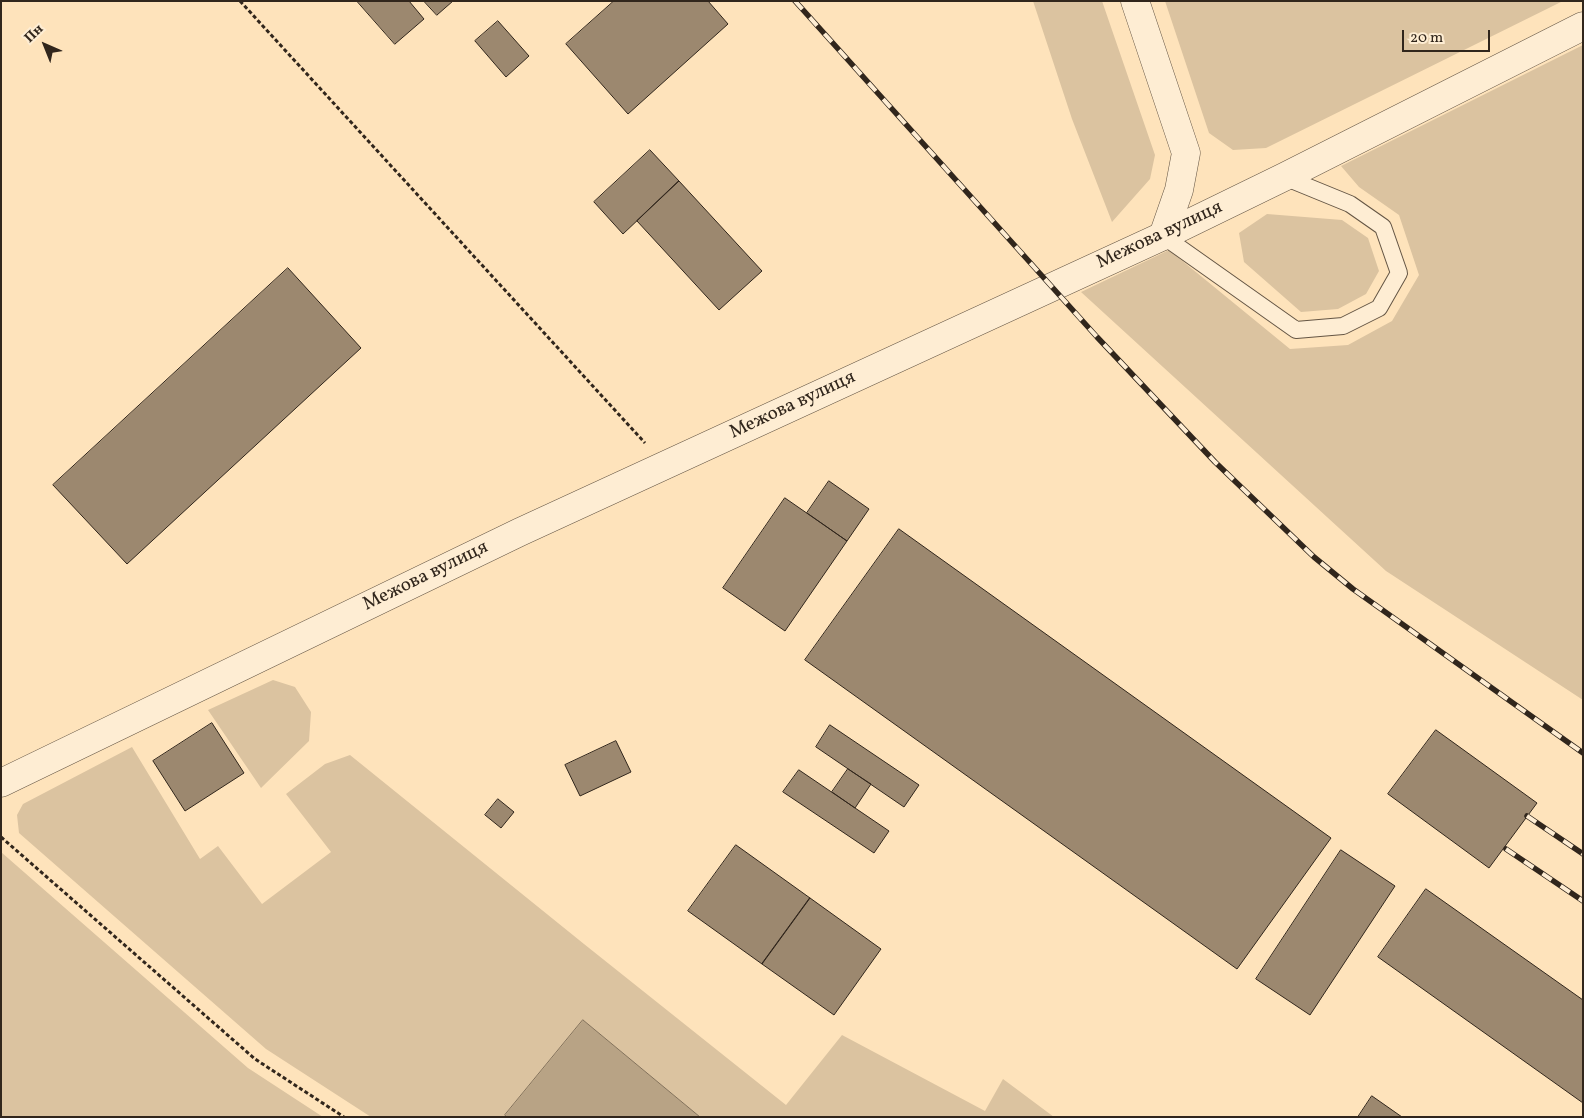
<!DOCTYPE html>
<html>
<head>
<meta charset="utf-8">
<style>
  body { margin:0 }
  #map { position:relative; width:1584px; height:1118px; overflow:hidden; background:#fee3bb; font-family:Vollkorn,serif }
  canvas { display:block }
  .frame { position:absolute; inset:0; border:2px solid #31261c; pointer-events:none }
  .north { position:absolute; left:20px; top:20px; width:50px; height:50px; -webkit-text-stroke:4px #feedd3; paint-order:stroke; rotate:316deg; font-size:14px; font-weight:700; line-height:20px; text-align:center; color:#31261c }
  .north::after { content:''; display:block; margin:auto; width:18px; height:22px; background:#31261c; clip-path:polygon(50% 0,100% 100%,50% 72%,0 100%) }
  .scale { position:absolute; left:1402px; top:30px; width:88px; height:22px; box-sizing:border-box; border:2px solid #31261c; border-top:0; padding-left:6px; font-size:15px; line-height:18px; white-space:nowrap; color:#31261c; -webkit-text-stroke:4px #feedd3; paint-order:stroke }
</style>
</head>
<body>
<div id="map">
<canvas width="1584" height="1118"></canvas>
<div class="frame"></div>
<div class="north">Пн</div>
<div class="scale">20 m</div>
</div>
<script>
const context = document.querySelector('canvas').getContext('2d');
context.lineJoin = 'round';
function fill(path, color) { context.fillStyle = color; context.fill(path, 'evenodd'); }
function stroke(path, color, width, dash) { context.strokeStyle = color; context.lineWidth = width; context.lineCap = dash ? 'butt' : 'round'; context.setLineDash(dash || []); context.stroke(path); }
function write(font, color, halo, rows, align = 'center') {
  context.font = font + ' Vollkorn,serif'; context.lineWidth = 5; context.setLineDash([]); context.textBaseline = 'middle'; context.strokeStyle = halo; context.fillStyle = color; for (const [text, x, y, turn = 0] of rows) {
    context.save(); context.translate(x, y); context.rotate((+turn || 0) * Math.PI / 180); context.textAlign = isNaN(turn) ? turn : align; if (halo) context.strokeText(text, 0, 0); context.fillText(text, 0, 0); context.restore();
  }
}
fill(new Path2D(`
  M1033 1H1102L1155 155 1150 179 1112 222 1072 119Z
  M1165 1H1563L1266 148 1233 150 1209 133Z
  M1583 45V700L1386 571 1081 292 1169 250 1290 349 1348 345 1392 321 1419 275 1399 215 1359 187 1341 166Z
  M1267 214 1342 220 1368 238 1379 271 1366 294 1338 309 1301 312 1244 262 1239 233Z
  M273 680 295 687 311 712 309 741 261 788 208 710Z
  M132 747 200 859 218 846 262 904 331 852 286 794 325 764 350 755 584 944 786 1105 842 1035 985 1111 1003 1079 1054 1117H700L583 1020 505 1115 506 1117H371L266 1049 19 833 17 815 23 804Z
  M1 852 248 1068 323 1117H1Z`), '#dbc3a0');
const water = new Path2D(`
  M583 1020 700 1117H506L505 1115Z`);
fill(water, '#b8a385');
stroke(water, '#82715b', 1);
const building = new Path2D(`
  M357 1H409L424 19 395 44Z
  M424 1H453L437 15Z
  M614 1H708L728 24 628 114 566 44Z
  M498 21 529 56 506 77 475 41Z
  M650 150 679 181 623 234 594 202Z
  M679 181 762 271 719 310 637 221Z
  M288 268 361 348 127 564 53 485Z
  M829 481 869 509 847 541 807 513Z
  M785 498 847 541 785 631 723 588Z
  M899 529 1331 838 1237 969 805 660Z
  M212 723 244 773 185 811 153 761Z
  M830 725 919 785 904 807 816 747Z
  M1436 730 1537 803 1489 868 1388 794Z
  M616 741 631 772 580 796 565 765Z
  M848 769 871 784 855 808 832 792Z
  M799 770 889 831 874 853 783 792Z
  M498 799 514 812 501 828 485 815Z
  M736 845 810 898 762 964 688 911Z
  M1341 850 1395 886 1310 1015 1256 979Z
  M1426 889 1583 1000V1103L1378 957Z
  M810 898 881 949 834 1015 762 964Z
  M1372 1096 1402 1117H1358Z`);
fill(building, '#9c886f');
stroke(building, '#31261c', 1);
const service = new Path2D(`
  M1163 236 1296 330 1343 326 1379 308 1399 273 1383 227 1350 204 1284 177`);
const minor = new Path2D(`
  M1163 236 1284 177 1583 26`);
const tertiary = new Path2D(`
  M1 783 520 532 1163 236 1179 190 1186 153 1135 1`);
stroke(service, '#645544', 18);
stroke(minor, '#645544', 29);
stroke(tertiary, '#645544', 29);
stroke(new Path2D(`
  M240 1 645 443
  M1 837 255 1059 344 1117`), '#31261c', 3, [4, 2.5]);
stroke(service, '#feedd3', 16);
stroke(minor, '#feedd3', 28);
stroke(tertiary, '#feedd3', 28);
const rail = new Path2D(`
  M795 1 1097 337 1215 462 1314 557 1353 589 1583 753
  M1527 816 1583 854
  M1506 849 1583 901`);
stroke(rail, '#31261c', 5.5);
stroke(rail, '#feedd3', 4, [11]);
write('19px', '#31261c', '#feedd3', [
  ["Межова вулиця",1160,236,-25],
  ["Межова вулиця",793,406,-25],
  ["Межова вулиця",426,577,-26]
]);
</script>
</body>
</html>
